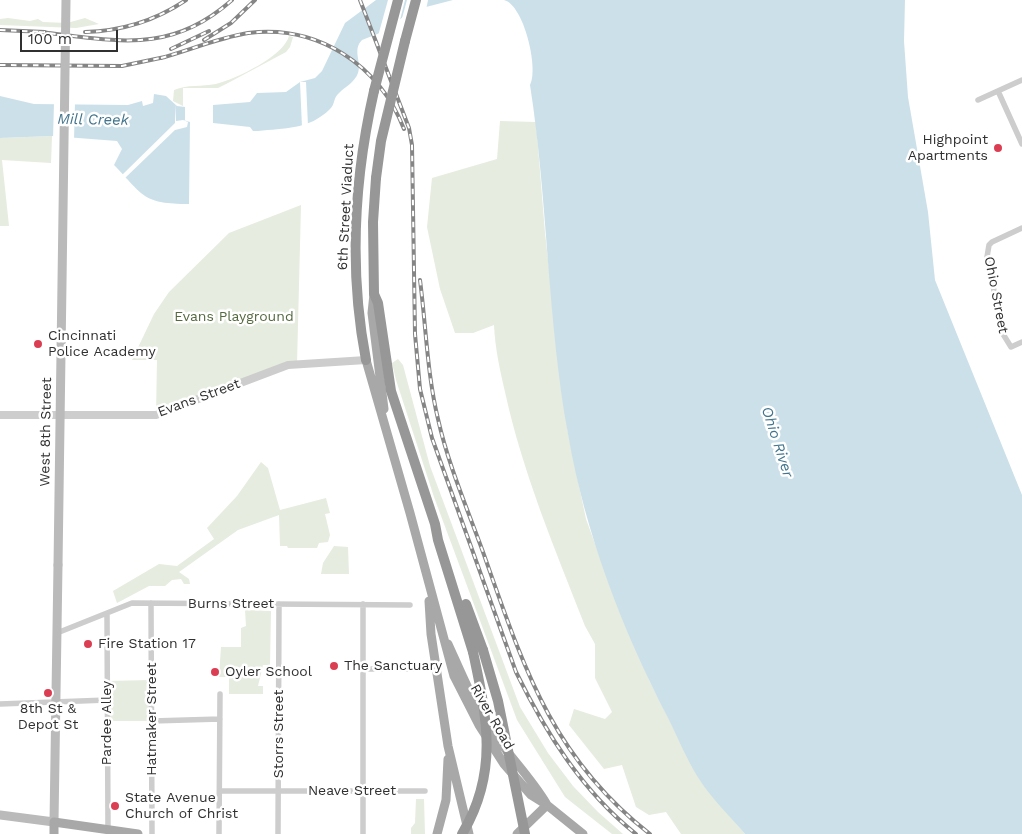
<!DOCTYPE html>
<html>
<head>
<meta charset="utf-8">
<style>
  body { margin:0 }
  #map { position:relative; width:1022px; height:834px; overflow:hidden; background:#fff; font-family:"Work Sans",sans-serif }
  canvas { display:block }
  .scale { position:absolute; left:20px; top:30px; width:98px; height:22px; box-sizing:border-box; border:2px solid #303030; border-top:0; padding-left:6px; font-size:15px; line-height:18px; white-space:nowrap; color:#303030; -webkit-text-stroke:4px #fff; paint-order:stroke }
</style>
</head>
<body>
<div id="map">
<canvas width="1022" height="834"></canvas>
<div class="scale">100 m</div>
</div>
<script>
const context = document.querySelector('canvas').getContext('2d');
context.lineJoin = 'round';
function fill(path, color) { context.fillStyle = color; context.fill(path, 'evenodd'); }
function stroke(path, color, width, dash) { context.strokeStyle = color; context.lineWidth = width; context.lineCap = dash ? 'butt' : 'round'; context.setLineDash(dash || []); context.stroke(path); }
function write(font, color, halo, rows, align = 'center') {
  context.font = font + ' "Work Sans",sans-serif'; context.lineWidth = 5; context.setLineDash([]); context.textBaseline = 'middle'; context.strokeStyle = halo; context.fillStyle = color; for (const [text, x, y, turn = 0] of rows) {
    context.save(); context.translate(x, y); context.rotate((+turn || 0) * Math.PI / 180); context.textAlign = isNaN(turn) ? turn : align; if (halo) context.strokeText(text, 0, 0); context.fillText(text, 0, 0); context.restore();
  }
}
fill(new Path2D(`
  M8 18 30 21 38 19 43 22 67 23 85 18 99 24 76 28 0 25V19Z
  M289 36 293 37 290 47 286 52 228 83 218 88H183V106L173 101 174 90C188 84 202 87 216 84 236 79 284 56 289 36Z
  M500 121 536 122 545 233 568 433 586 519 615 599 650 682 700 780 745 834H681L666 812 649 815 636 807 622 765 604 769 569 725 574 709 605 719 612 712 595 678V644L585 626C555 549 523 474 505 392 500 370 495 348 494 325L473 333H455L440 289 427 227 432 178 497 159Z
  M52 136 51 163 2 160 9 226H0V138Z
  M301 205 297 364 156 415 157 360H132L154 314 169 292 229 233Z
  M398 359 403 365 430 466 520 707 548 753 573 786 598 812 623 834H612L565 797 517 720 434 497 396 380 392 363Z
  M261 462 268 468 280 510 326 498 330 513 325 514 330 535 328 542 319 543 317 548H288L287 546H280L279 515 238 530 179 572 189 579 190 584H184L181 579 172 580 165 586H149L117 603 113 591 159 564 177 566 214 539 207 528 237 496Z
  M334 546 348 547 349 574H321L323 563Z
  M245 610 271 611 270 665H263L258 686H263V694H229V677H219L221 647H241V628L246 626Z
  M151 680 152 721H107V681Z
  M416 799H424L425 834H411V828L415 823Z`), '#e6ecdf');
fill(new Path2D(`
  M376 0H453L426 7 403 17 385 31 362 40C352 50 362 62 358 73 355 82 345 87 339 93 333 98 335 105 330 109 309 130 284 128 258 131H253L250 127 213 123V105L250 102 257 93 286 92 300 82 315 78 322 71 345 23Z
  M504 0H905L904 41 908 97 928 212 935 280 1022 495V834H745C730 816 711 798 699 779 687 760 678 738 668 718 622 629 585 533 568 434 547 318 548 200 530 85 539 69 524 5 504 0Z
  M154 94 166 96 177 106 185 107V120H183L190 122 189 204C143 204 144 196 114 165L122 149 117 141 52 136 0 138V96L34 104 128 105 142 101 143 106 153 103Z`), '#cce0ea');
fill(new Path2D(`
  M388 0H405L399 24 378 36Z
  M407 0H428L426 10 401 22Z
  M300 82H306L308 126 302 127Z
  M54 102 75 103 74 140 53 139Z
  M175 104 176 121 183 120 188 122 187 127 175 130 124 179 121 176 175 123Z`), '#fff');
stroke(new Path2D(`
  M998 91 1022 144
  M978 100 1022 80
  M1022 228 992 242 989 245 987 257 1003 334 1011 347 1022 342
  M151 603 152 834
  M363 604V834
  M107 615 108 830
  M57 633 132 603 410 605
  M363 669H422
  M0 704 107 700
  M152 721 220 719
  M220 791H425
  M219 834 220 694
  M278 834 279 604`), '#cdcdcd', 5.5);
stroke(new Path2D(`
  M0 415H156L288 365 366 360`), '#cdcdcd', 8);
stroke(new Path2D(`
  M0 815 54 822 58 565`), '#bababa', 9);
stroke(new Path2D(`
  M374 294 372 313 384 409
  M366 360 410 513 454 676 479 725 504 764 531 795 547 805 583 834
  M429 601 431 634 448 746 469 834
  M448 644C462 675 475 707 494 734 511 758 531 778 546 803
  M54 834V822L138 834
  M437 834 446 800 448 759
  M517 834 547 805`), '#a8a8a8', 9);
stroke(new Path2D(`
  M405 41 416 0
  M376 178 373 222 374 294 378 303 391 391 435 524 438 540 473 652
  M366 360C349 271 354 179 374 91
  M466 604 483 650`), '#979797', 10);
const rail = new Path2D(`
  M360 0 409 128 412 145 415 334 420 389 432 438 516 672C546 733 582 791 636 834
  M0 30 45 32
  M39 32C115 40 169 56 232 0
  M85 32C121 31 155 21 186 0
  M204 40 231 23 255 0
  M171 49 209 31
  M161 58C190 50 218 38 248 33 318 24 379 65 404 129
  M0 65 122 66 165 57
  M420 280C426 326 427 373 438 419 448 464 467 508 483 552 523 665 551 757 650 834`);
stroke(rail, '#858585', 4);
stroke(rail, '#fff', 2, [5.5]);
stroke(new Path2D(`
  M58 565 66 0`), '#bababa', 9);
stroke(new Path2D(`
  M374 91 398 0
  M376 178 381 141 405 41
  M483 650 498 701 525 834
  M462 834C499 773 487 717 473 652`), '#979797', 10);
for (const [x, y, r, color] of [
  [998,148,5,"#db3e53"],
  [38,344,5,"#db3e53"],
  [88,644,5,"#db3e53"],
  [334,666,5,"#db3e53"],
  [215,672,5,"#db3e53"],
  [48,693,5,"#db3e53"],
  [115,806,5,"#db3e53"]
]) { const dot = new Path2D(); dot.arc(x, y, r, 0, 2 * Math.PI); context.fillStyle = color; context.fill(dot); stroke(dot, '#fff', 2); }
write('14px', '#303030', '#fff', [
  ["Highpoint",988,140,"right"],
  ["Apartments",988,156,"right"],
  ["Cincinnati",48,336],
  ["Police Academy",48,352],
  ["Fire Station 17",98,644],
  ["The Sanctuary",344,666],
  ["Oyler School",225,672],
  ["8th St &",48,709,"center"],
  ["Depot St",48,725,"center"],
  ["State Avenue",125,798],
  ["Church of Christ",125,814]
], 'left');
write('14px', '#303030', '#fff', [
  ["6th Street Viaduct",346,207,-87],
  ["Ohio Street",996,295,79],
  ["Evans Street",199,398,-20],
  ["West 8th Street",46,432,-89],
  ["Burns Street",231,604],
  ["River Road",492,717,60],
  ["Hatmaker Street",152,719,-90],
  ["Pardee Alley",107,723,-90],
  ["Storrs Street",279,734,-90],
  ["Neave Street",352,791]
]);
write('14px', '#55693f', '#fff', [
  ["Evans Playground",234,317]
]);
write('italic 15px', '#42758d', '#fff', [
  ["Mill Creek",93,120,1],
  ["Ohio River",777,442,72]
]);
</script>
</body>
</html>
